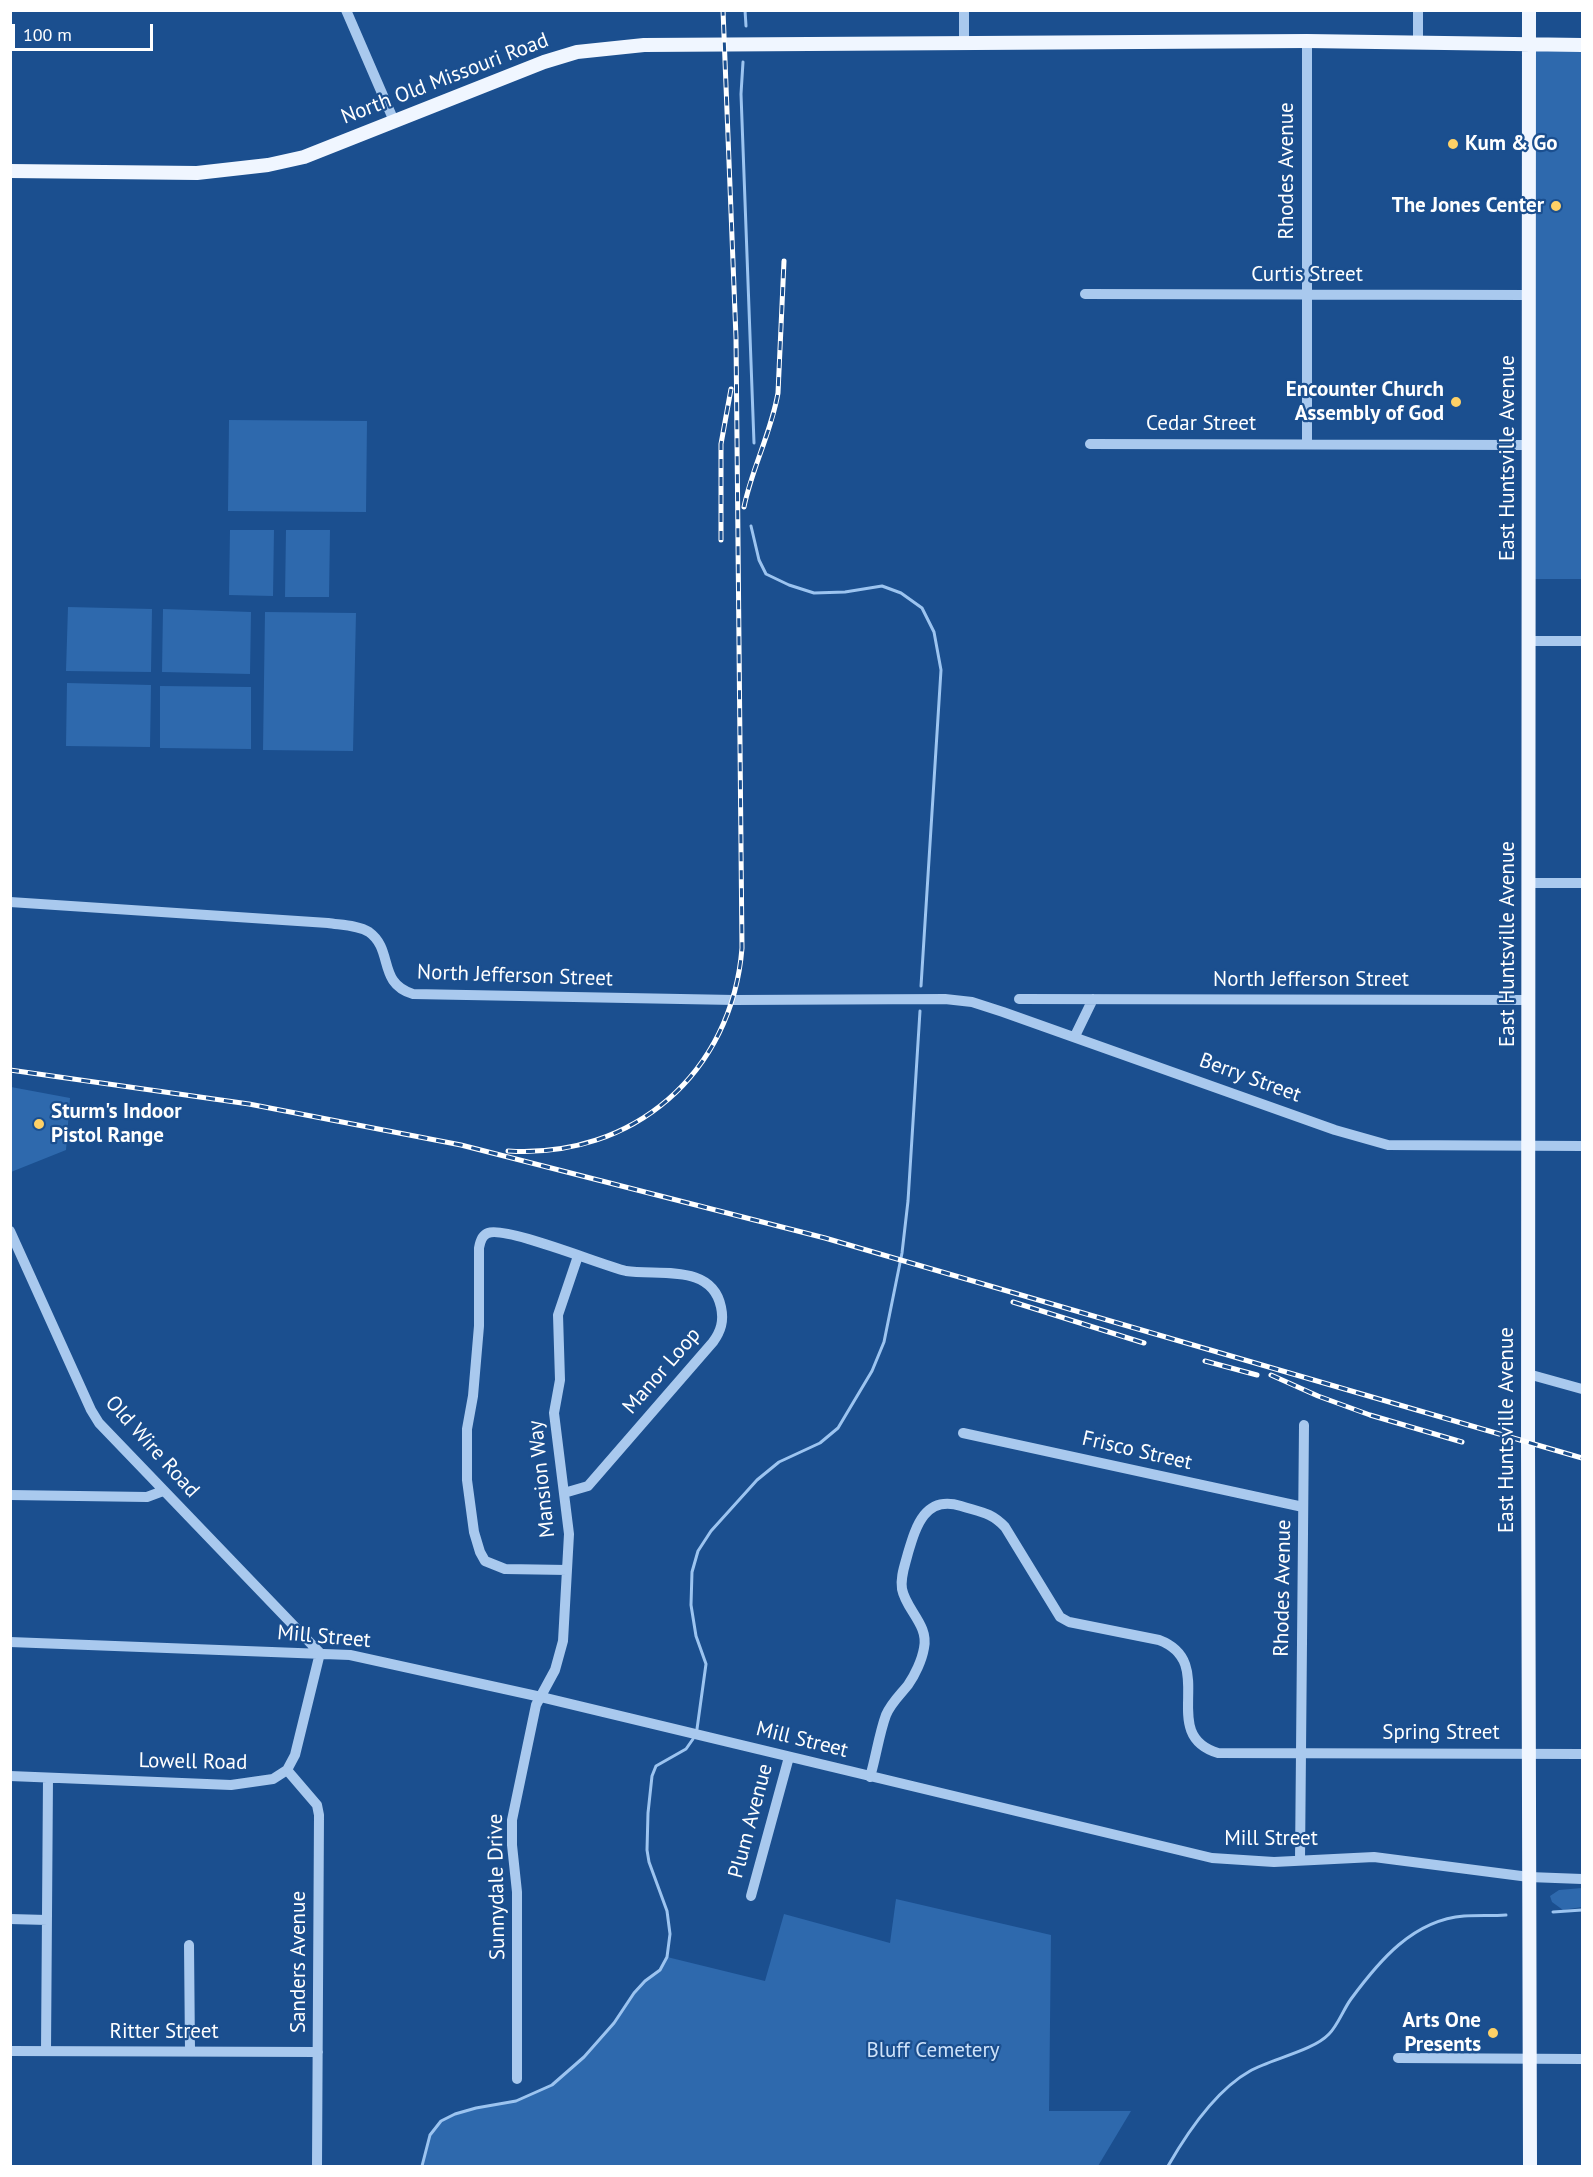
<!DOCTYPE html>
<html>
<head>
<meta charset="utf-8">
<style>
  body { margin:0 }
  #map { position:relative; width:1593px; height:2177px; overflow:hidden; background:#1b4f8f; font-family:"PT Sans",sans-serif }
  canvas { display:block }
  .frame { position:absolute; inset:0; border:12px solid #fff; pointer-events:none }
  .scale { position:absolute; left:12px; top:24px; width:141px; height:27px; box-sizing:border-box; border:3px solid #fff; border-top:0; padding-left:8px; font-size:18px; line-height:21px; white-space:nowrap; color:#fff; -webkit-text-stroke:4px #1b4f8f; paint-order:stroke }
</style>
</head>
<body>
<div id="map">
<canvas width="1593" height="2177"></canvas>
<div class="frame"></div>
<div class="scale">100 m</div>
</div>
<script>
const context = document.querySelector('canvas').getContext('2d');
context.lineJoin = 'round';
function fill(path, color) { context.fillStyle = color; context.fill(path, 'evenodd'); }
function stroke(path, color, width, dash) { context.strokeStyle = color; context.lineWidth = width; context.lineCap = dash ? 'butt' : 'round'; context.setLineDash(dash || []); context.stroke(path); }
function write(font, color, halo, rows, align = 'center') {
  context.font = font + ' "PT Sans",sans-serif'; context.lineWidth = 4.5; context.setLineDash([]); context.textBaseline = 'middle'; context.strokeStyle = halo; context.fillStyle = color; for (const [text, x, y, turn = 0] of rows) {
    context.save(); context.translate(x, y); context.rotate((+turn || 0) * Math.PI / 180); context.textAlign = isNaN(turn) ? turn : align; if (halo) context.strokeText(text, 0, 0); context.fillText(text, 0, 0); context.restore();
  }
}
fill(new Path2D(`
  M1529 44 1582 45V579H1529Z
  M229 420 367 421 366 512 228 511Z
  M230 530H274L273 596 229 595Z
  M286 530H330L329 597H285Z
  M68 607 152 609 151 672 66 671Z
  M163 609 251 612 250 674 162 672Z
  M265 612 356 613 353 751 263 750Z
  M67 683 151 685 150 747 66 746Z
  M160 686 251 687V749L160 748Z
  M11 1087 70 1098 66 1150 11 1172Z
  M1582 1888V1907L1563 1910 1552 1902 1550 1896 1559 1890Z
  M896 1899 1051 1935 1049 2111H1131L1098 2166H422L430 2135 441 2121 455 2114 476 2108 516 2101 552 2085 584 2057 614 2023 634 1993 645 1981 660 1970 667 1957 765 1981 784 1914 890 1943Z`), '#2e69ad');
stroke(new Path2D(`
  M745 10 746 26
  M743 62 741 94 754 443
  M751 526 759 560 766 574 789 585 814 593 845 592 882 586 901 593 922 608 934 632 941 670 921 986
  M697 1729 706 1664 696 1636 691 1605 692 1572 698 1551 711 1531 757 1480 779 1462 820 1443 838 1428 872 1371 884 1342 902 1253 908 1201 920 1011
  M1553 1912 1582 1910
  M422 2166 430 2135 441 2121 455 2114 476 2108 516 2101 552 2085 584 2057 614 2023 634 1993 645 1981 660 1970 667 1957 670 1934 667 1911 649 1862 647 1850 648 1813 652 1776 656 1766 686 1749 693 1739
  M1168 2166C1187 2133 1216 2090 1250 2071 1271 2059 1313 2051 1329 2034 1338 2025 1343 2010 1351 1999 1379 1961 1413 1920 1464 1916 1478 1915 1492 1916 1506 1915`), '#9cc4f0', 3);
stroke(new Path2D(`
  M346 10 394 121
  M1307 41V444
  M964 43V10
  M1418 43V10
  M1085 294 1529 295
  M1090 444 1528 445
  M1528 641H1582
  M1529 883H1582
  M10 902 328 923C340 925 358 925 369 932 394 950 377 983 413 994L734 1000 945 999 972 1002 1003 1012 1335 1130 1388 1145 1582 1146
  M1019 999 1529 1000
  M1075 1036 1093 999
  M10 1231 91 1410 99 1423 320 1653
  M1528 1374 1582 1389
  M963 1433 1303 1507
  M564 1493 588 1486 713 1342C721 1331 724 1321 721 1307 712 1263 659 1276 626 1271 601 1265 506 1226 488 1233 482 1235 480 1242 479 1248V1326L473 1396 467 1429V1480L474 1532 480 1552 485 1561 505 1569 567 1570
  M10 1495 147 1497 163 1491
  M10 1642 350 1655 541 1697 1212 1858 1274 1862 1374 1857 1529 1877 1582 1879
  M287 1770 317 1805 319 1815 317 2166
  M10 1776 231 1785 273 1779 287 1770 295 1755 320 1653
  M870 1777C876 1757 879 1734 886 1715 891 1703 900 1695 908 1685 915 1675 922 1660 924 1648 929 1625 906 1610 902 1589 900 1577 905 1565 908 1553 916 1526 925 1495 961 1506 980 1512 991 1512 1005 1527L1060 1617 1069 1622 1159 1640C1220 1663 1156 1734 1218 1753L1582 1754
  M1300 1860 1304 1425
  M751 1896 789 1757
  M10 1919 47 1920
  M189 1945 190 2051
  M10 2051 318 2052
  M46 2051 48 1778
  M1398 2058 1582 2059
  M517 2079V1892L512 1845V1820L536 1705 555 1670 563 1641 569 1534 554 1413 560 1380 558 1315 578 1256`), '#a9c9ee', 10);
stroke(new Path2D(`
  M1529 10 1528 1442 1530 2166
  M10 171 197 173 268 165 304 157 544 62 577 52 644 45 1307 41 1582 45`), '#f0f6ff', 14);
const rail = new Path2D(`
  M744 507C752 468 771 433 778 393L784 261
  M721 540V444L731 389
  M10 1070 249 1104 461 1145 825 1238 1582 1458
  M508 1151C633 1159 732 1073 742 948L736 338 723 10
  M1013 1302 1144 1343
  M1205 1361 1257 1375
  M1271 1375 1318 1396 1370 1415 1462 1442`);
stroke(rail, '#fff', 5);
stroke(rail, '#1b4f8f', 3, [9]);
for (const [x, y, r, color] of [
  [1453,144,6,"#ffd166"],
  [1556,206,6,"#ffd166"],
  [1456,402,6,"#ffd166"],
  [39,1124,6,"#ffd166"],
  [1493,2033,6,"#ffd166"]
]) { const dot = new Path2D(); dot.arc(x, y, r, 0, 2 * Math.PI); context.fillStyle = color; context.fill(dot); stroke(dot, '#1b4f8f', 2); }
write('21px', '#fff', '#1b4f8f', [
  ["North Old Missouri Road",445,79,-21],
  ["Rhodes Avenue",1287,171,-90],
  ["Curtis Street",1307,275],
  ["Cedar Street",1201,424],
  ["East Huntsville Avenue",1508,458,-90],
  ["East Huntsville Avenue",1508,944,-90],
  ["North Jefferson Street",515,976,2],
  ["North Jefferson Street",1311,980],
  ["Berry Street",1250,1078,20],
  ["Manor Loop",662,1371,-49],
  ["East Huntsville Avenue",1507,1430,-90],
  ["Old Wire Road",152,1447,48],
  ["Frisco Street",1137,1451,13],
  ["Mansion Way",542,1479,-96],
  ["Rhodes Avenue",1283,1588,-89],
  ["Mill Street",324,1637,5],
  ["Spring Street",1441,1733],
  ["Mill Street",802,1740,14],
  ["Lowell Road",193,1762,1],
  ["Plum Avenue",751,1821,-75],
  ["Mill Street",1271,1839],
  ["Sunnydale Drive",497,1887,-91],
  ["Sanders Avenue",299,1962,-90],
  ["Ritter Street",164,2032]
]);
write('bold 21px', '#fff', '#1b4f8f', [
  ["Kum & Go",1465,144,"left"],
  ["The Jones Center",1544,206],
  ["Encounter Church",1444,390],
  ["Assembly of God",1444,414],
  ["Sturm's Indoor",51,1112,"left"],
  ["Pistol Range",51,1136,"left"],
  ["Arts One",1481,2021],
  ["Presents",1481,2045]
], 'right');
write('21px', '#cfe3fa', '#1b4f8f', [
  ["Bluff Cemetery",933,2051]
]);
</script>
</body>
</html>
